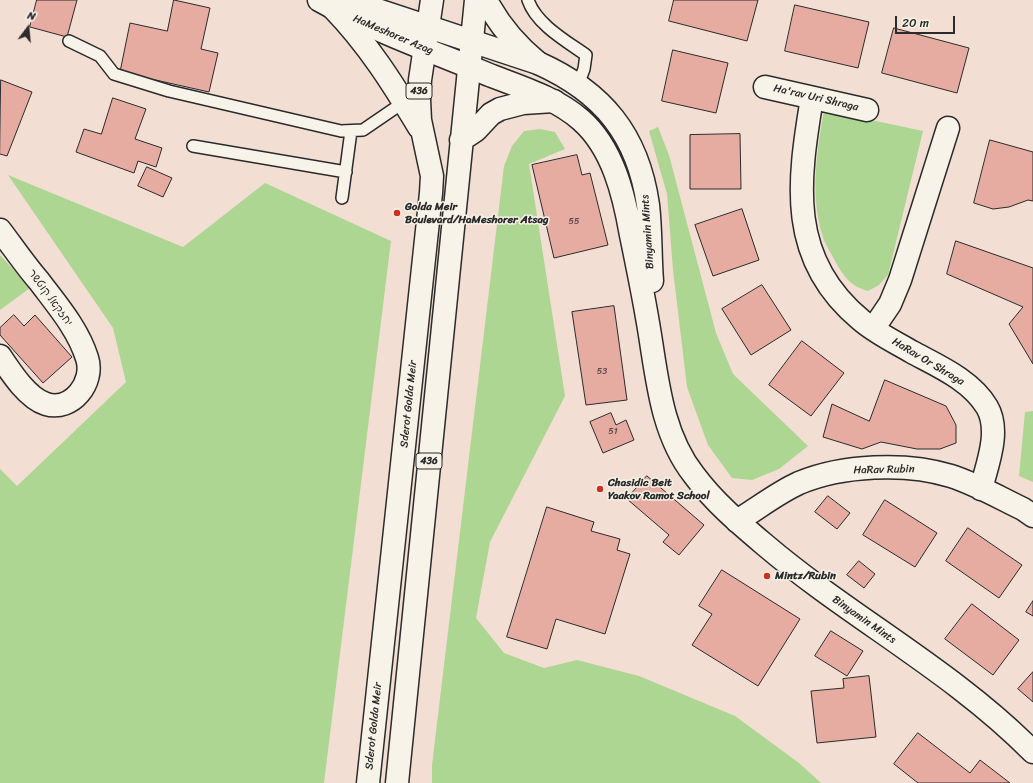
<!DOCTYPE html>
<html>
<head>
<meta charset="utf-8">
<style>
  body { margin:0 }
  #map { position:relative; width:1033px; height:783px; overflow:hidden; background:#f2ded3; font-family:Sriracha,sans-serif }
  canvas { display:block }
  .north { position:absolute; left:8px; top:8px; width:40px; height:40px; -webkit-text-stroke:3px #f7f3e8; paint-order:stroke; rotate:16deg; font-size:11px; font-weight:700; line-height:16px; text-align:center; color:#2b2b2b }
  .north::after { content:''; display:block; margin:auto; width:14px; height:18px; background:#2b2b2b; clip-path:polygon(50% 0,100% 100%,50% 72%,0 100%) }
  .scale { position:absolute; left:895px; top:16px; width:60px; height:18px; box-sizing:border-box; border:2px solid #2b2b2b; border-top:0; padding-left:5px; font-size:12px; line-height:14px; white-space:nowrap; color:#2b2b2b; -webkit-text-stroke:3px #f7f3e8; paint-order:stroke }
</style>
</head>
<body>
<div id="map">
<canvas width="1033" height="783"></canvas>
<div class="north">N</div>
<div class="scale">20 m</div>
</div>
<script>
const context = document.querySelector('canvas').getContext('2d');
context.lineJoin = 'round';
function fill(path, color) { context.fillStyle = color; context.fill(path, 'evenodd'); }
function stroke(path, color, width, dash) { context.strokeStyle = color; context.lineWidth = width; context.lineCap = dash ? 'butt' : 'round'; context.setLineDash(dash || []); context.stroke(path); }
function write(font, color, halo, rows, align = 'center') {
  context.font = font + ' Sriracha,"Playpen Sans Hebrew",sans-serif'; context.lineWidth = 3; context.setLineDash([]); context.textBaseline = 'middle'; context.strokeStyle = halo; context.fillStyle = color; for (const [text, x, y, turn = 0] of rows) {
    context.save(); context.translate(x, y); context.rotate((+turn || 0) * Math.PI / 180); context.textAlign = isNaN(turn) ? turn : align; if (halo) context.strokeText(text, 0, 0); context.fillText(text, 0, 0); context.restore();
  }
}
fill(new Path2D(`
  M824 110 923 131 888 275 879 285 868 291C849 286 843 275 834 259 830 251 824 243 822 234 810 193 817 151 824 110Z
  M658 127 669 155 716 333 733 374 808 446 779 469 752 480 732 478 708 445 687 387 673 270 667 194 649 131Z
  M540 129 555 132 565 149 529 164 565 396 490 542 476 618 504 653 544 668 577 660 639 676 735 716 799 763 821 783H432V765L504 166 512 146 524 131Z
  M8 175 183 247 265 183 391 241 324 783H0V469L17 486 126 382 113 328Z
  M0 255 30 288 0 310Z
  M1033 411V482L1019 476 1025 412Z`), '#aed693');
const building = new Path2D(`
  M37 0H77L67 37 30 27Z
  M174 0 210 8 201 49 218 53 209 92 120 72 130 23 167 31Z
  M674 0H758L747 41 669 21Z
  M795 5 869 22 858 68 785 51Z
  M894 28 969 48 957 93 882 73Z
  M673 50 728 63 716 113 662 101Z
  M1 80 32 92 7 156 0 154Z
  M113 98 146 109 135 139 162 148 156 167 138 161 134 173 76 152 84 129 101 134Z
  M740 134 741 189H690V135Z
  M990 140 1033 152V201L1028 200 1009 207 993 209 974 203Z
  M577 155 582 175 590 173 608 245 554 258 532 165Z
  M147 167 172 178 163 197 138 186Z
  M742 209 759 260 713 276 695 225Z
  M956 241 1033 268V364L1009 324 1023 307 947 274Z
  M762 285 791 330 751 355 722 309Z
  M614 306 627 400 586 405 572 312Z
  M14 315 24 326 35 315 72 357 43 383 0 335V328Z
  M802 341 844 373 811 416 769 385Z
  M885 380 946 406 956 425V443L940 449H917L881 442 862 449 823 437 832 404 869 421Z
  M611 413 616 425 626 420 634 440 603 453 590 422Z
  M647 476 704 525 679 555 663 542 669 535 627 499Z
  M828 496 850 513 837 529 815 512Z
  M885 500 937 533 915 567 863 535Z
  M547 507 594 522 591 531 620 539 617 550 630 554 605 634 556 619 547 649 507 637Z
  M968 528 1022 565 999 598 946 561Z
  M859 561 875 574 864 588 847 575Z
  M722 570 800 619 758 686 692 645 712 614 699 606Z
  M1033 601V616L1026 612Z
  M972 604 1019 640 993 675 945 639Z
  M831 631 863 651 847 676 815 656Z
  M1033 672V702L1018 689Z
  M869 676 876 737 817 743 811 691 844 688 843 679Z
  M918 733 970 773 980 760 1010 783H918L894 764Z`);
fill(building, '#e6aca2');
stroke(building, '#2b2b2b', 1);
const service = new Path2D(`
  M528 0C536 24 566 41 586 55L584 69 578 85
  M69 41 100 56 114 74 169 91 341 131 363 130 404 102
  M193 146 346 172
  M342 198 351 131`);
const minor = new Path2D(`
  M765 87 867 110
  M812 98C798 182 787 259 861 320 876 333 895 342 912 352 938 366 971 380 987 407 1001 431 987 465 981 489
  M0 230C13 247 25 265 39 281 57 305 78 329 87 358 95 382 72 412 46 404 27 398 10 371 0 356
  M873 329 890 304 900 280 948 128
  M737 521C757 509 777 493 799 483 842 465 906 462 951 476 976 484 1000 498 1023 509L1033 516`);
const tertiary = new Path2D(`
  M319 0C374 31 434 52 492 76 523 88 556 98 581 120 613 148 624 195 631 235 637 264 643 293 648 323 657 374 660 432 694 475 714 502 739 523 765 545 851 618 953 671 1033 752
  M347 0 538 63C603 92 638 135 648 205 651 230 650 256 652 281`);
const primary = new Path2D(`
  M486 0C499 25 516 45 538 63
  M333 8C368 44 393 84 419 127
  M461 140 476 130 491 114 500 109 523 103 554 101
  M368 783 431 193 432 176 420 120 419 100 420 80 432 0
  M397 783 476 0`);
stroke(service, '#2b2b2b', 14);
stroke(minor, '#2b2b2b', 25);
stroke(tertiary, '#2b2b2b', 25);
stroke(primary, '#2b2b2b', 25);
stroke(service, '#f7f3e8', 11);
stroke(minor, '#f7f3e8', 22);
stroke(tertiary, '#f7f3e8', 22);
stroke(primary, '#f7f3e8', 22);
for (const [x, y, r, color] of [
  [397,213,4,"#c8321e"],
  [600,489,4,"#c8321e"],
  [767,576,4,"#c8321e"]
]) { const dot = new Path2D(); dot.arc(x, y, r, 0, 2 * Math.PI); context.fillStyle = color; context.fill(dot); stroke(dot, '#f7f3e8', 1.5); }
write('9px', '#5a4b49', null, [
  ["55",574,222],
  ["53",602,372],
  ["51",613,432]
]);
for (const [x, y, w] of [
  [419,91,26],
  [429,461,26]
]) { const box = new Path2D(); box.roundRect(x - w / 2, y - 8, w, 16, 3); context.fillStyle = '#f7f3e8'; context.fill(box); stroke(box, '#2b2b2b', 1); }
write('bold 10px', '#2b2b2b', null, [
  ["436",419,91],
  ["436",429,461]
]);
write('11px', '#2b2b2b', '#f7f3e8', [
  ["HaMeshorer Azag",393,35,23],
  ["Ha'rav Uri Shraga",816,98,13],
  ["Binyamin Mints",648,232,-94],
  ["יחזקאל קוטשר",50,298,54],
  ["HaRav Or Shraga",928,362,31],
  ["Sderot Golda Meir",409,404,-84],
  ["HaRav Rubin",884,470,-1],
  ["Binyamin Mints",864,620,35],
  ["Sderot Golda Meir",374,726,-84]
]);
write('bold 11px', '#2b2b2b', '#f7f3e8', [
  ["Golda Meir",405,207],
  ["Boulevard/HaMeshorer Atsag",405,220],
  ["Chasidic Beit",608,483],
  ["Yaakov Ramot School",608,496],
  ["Mintz/Rubin",775,576]
], 'left');
</script>
</body>
</html>
